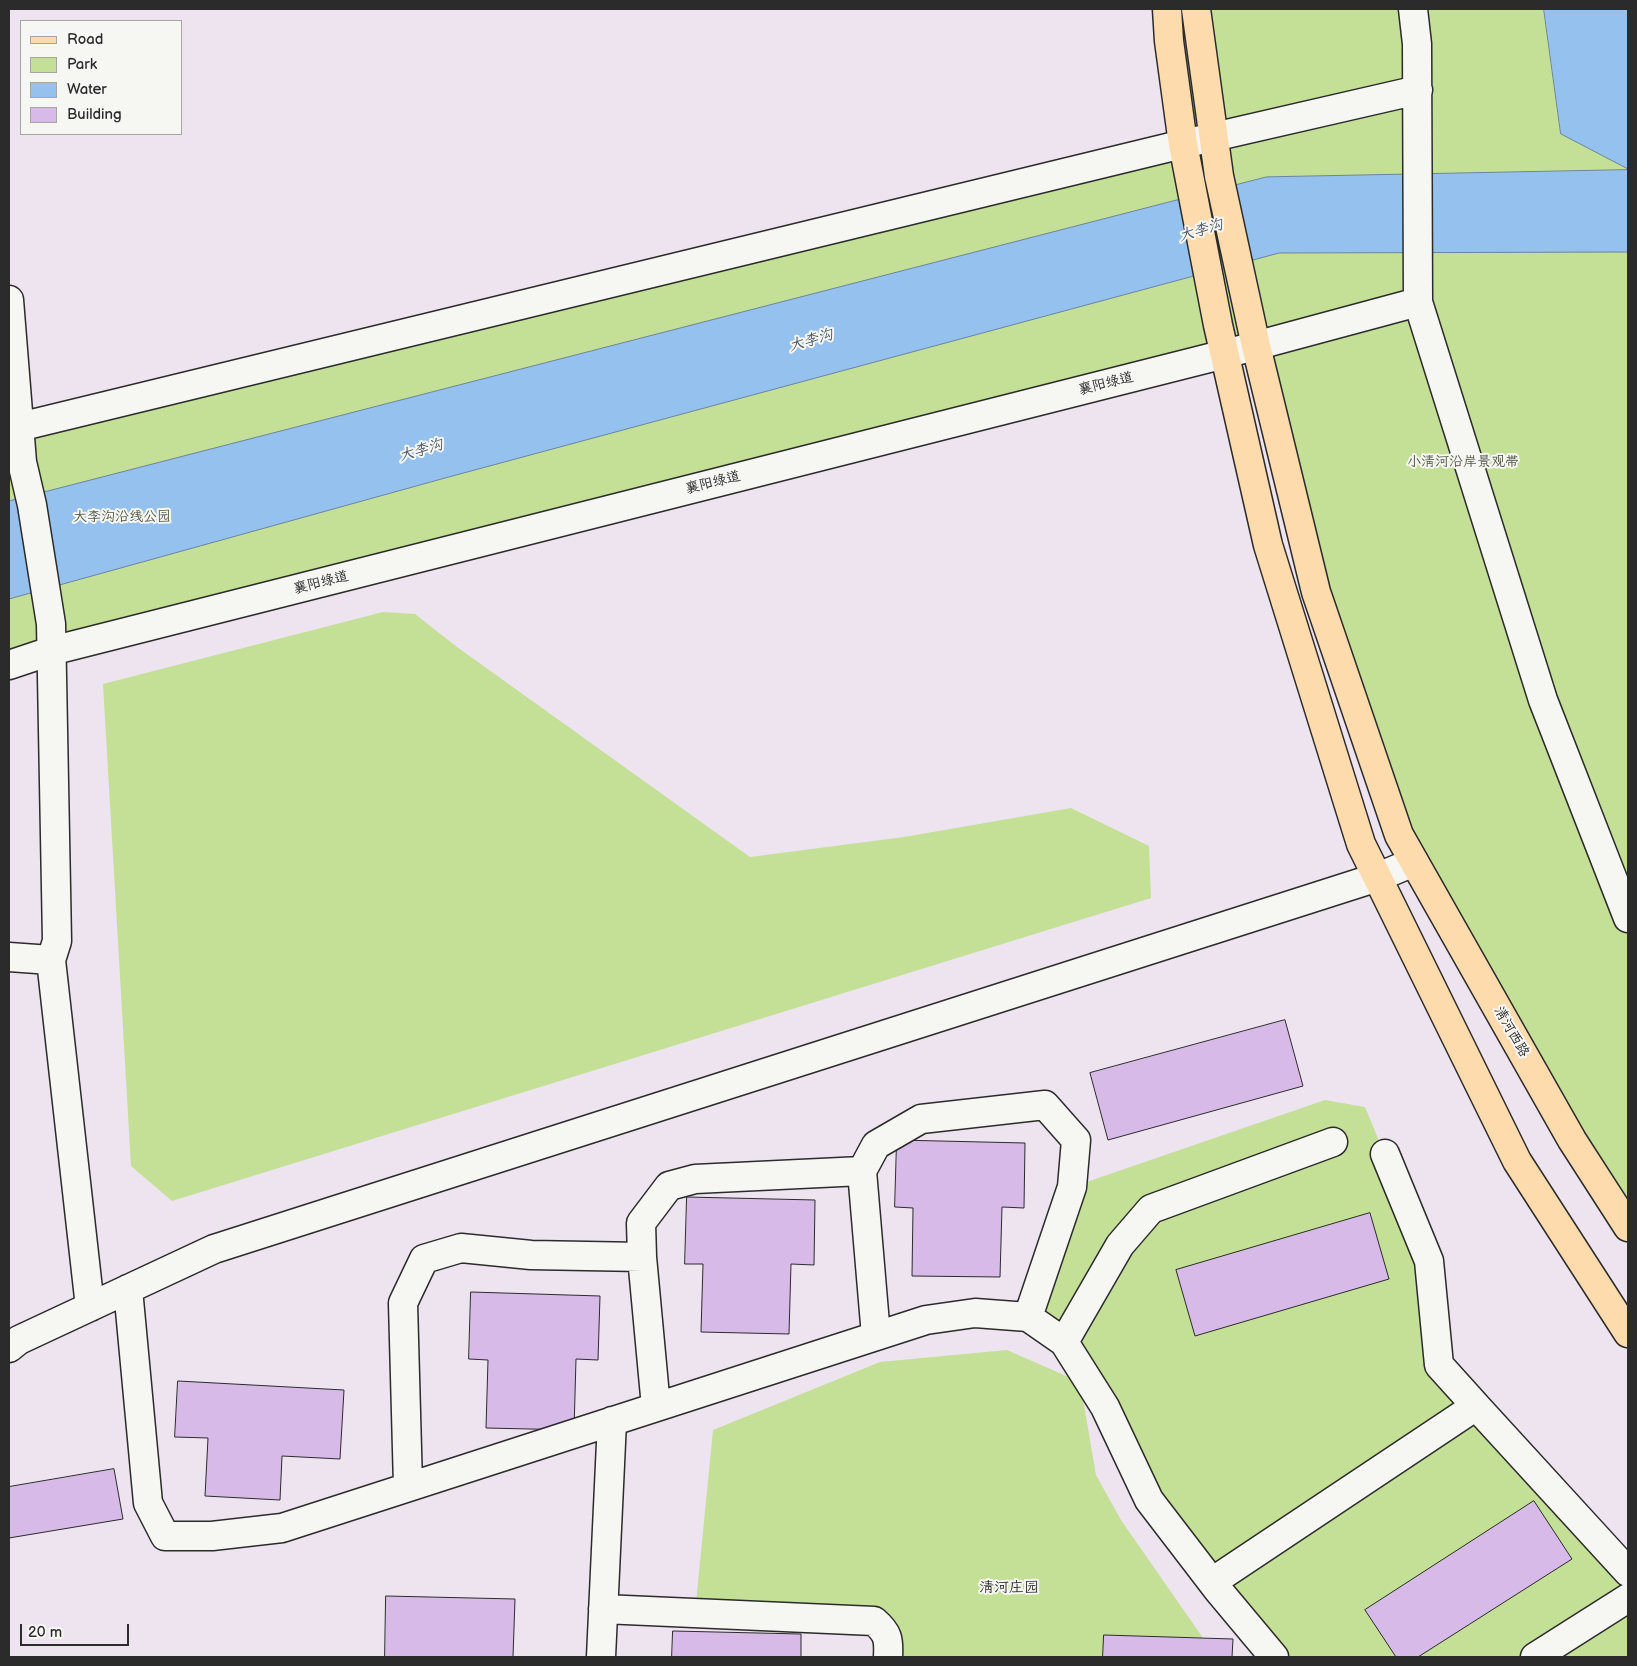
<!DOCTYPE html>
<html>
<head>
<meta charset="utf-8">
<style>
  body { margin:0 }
  #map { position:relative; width:1637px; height:1666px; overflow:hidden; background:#ede4ef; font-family:"Balsamiq Sans",sans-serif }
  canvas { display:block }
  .frame { position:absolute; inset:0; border:10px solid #2b2b2b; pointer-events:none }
  .legend { position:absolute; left:20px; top:20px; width:162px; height:115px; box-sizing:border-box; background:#f6f6f2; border:1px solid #a5a5a2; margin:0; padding:6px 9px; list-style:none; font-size:15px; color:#2b2b2b }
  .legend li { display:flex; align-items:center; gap:10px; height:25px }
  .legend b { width:25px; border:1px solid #a5a5a2 }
  .scale { position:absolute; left:20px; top:1624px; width:109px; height:22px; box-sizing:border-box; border:2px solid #2b2b2b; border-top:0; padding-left:6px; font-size:15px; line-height:18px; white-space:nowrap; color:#2b2b2b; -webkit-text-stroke:4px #f6f6f2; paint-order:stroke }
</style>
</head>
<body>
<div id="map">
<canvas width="1637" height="1666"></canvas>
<div class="frame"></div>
<ul class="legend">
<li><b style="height:6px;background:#fedbac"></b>Road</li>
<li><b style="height:14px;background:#c4e097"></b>Park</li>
<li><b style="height:14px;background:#95c1ee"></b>Water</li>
<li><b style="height:14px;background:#d7bae8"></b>Building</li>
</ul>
<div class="scale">20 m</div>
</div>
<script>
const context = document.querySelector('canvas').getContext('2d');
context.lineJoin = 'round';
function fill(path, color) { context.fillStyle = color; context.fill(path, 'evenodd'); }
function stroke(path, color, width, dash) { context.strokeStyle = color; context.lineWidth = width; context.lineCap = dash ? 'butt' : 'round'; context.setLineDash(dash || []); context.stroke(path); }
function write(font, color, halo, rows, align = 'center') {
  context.font = font + ' "Balsamiq Sans","LXGW WenKai TC",sans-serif'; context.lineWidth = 4; context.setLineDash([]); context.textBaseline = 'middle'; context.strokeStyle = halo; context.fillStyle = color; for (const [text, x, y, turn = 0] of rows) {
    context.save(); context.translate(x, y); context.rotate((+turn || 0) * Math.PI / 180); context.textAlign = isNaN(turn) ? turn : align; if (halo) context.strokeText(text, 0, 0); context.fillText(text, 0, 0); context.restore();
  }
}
fill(new Path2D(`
  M1185 9H1544L1561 133 1628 169V1227L1399 835 1256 346 9 665V432L1340 107 1193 124Z
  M383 612 415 614 457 647 750 857 904 837 1071 808 1149 846 1151 898 172 1201 131 1166 103 684Z
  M1325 1100 1365 1107 1429 1261 1439 1365 1628 1572V1657H1276L1149 1500 1105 1407 1028 1317 1072 1187Z
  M1007 1350 1080 1382 1096 1475 1121 1520 1203 1638 1104 1635 1103 1657H888L885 1630 695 1613 713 1430 880 1362Z`), '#c4e097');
const water = new Path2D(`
  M1544 9H1628V169L1561 134Z
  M1628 170V252L1279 253 445 478 9 599V501L1266 177Z`);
fill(water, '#95c1ee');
stroke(water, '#6b85a0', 1);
const building = new Path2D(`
  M1285 1020 1303 1086 1108 1140 1090 1073Z
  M897 1140 1025 1143 1024 1208 1002 1207 1000 1277 912 1276 913 1208 895 1207Z
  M687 1197 815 1200 814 1265 791 1264 789 1334 701 1332 703 1264H685Z
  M1370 1213 1389 1279 1195 1336 1176 1270Z
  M471 1292 600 1296 598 1360 576 1359 574 1430 486 1428 488 1360 469 1359Z
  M178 1381 344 1390 340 1459 282 1456 280 1500 205 1496 208 1438 175 1437Z
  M114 1469 123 1519 9 1538V1487Z
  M1534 1501 1572 1559 1418 1657H1396L1365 1610Z
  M386 1596 515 1599 513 1657H385Z
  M673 1631 801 1634V1657H672Z
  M1104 1635 1233 1639 1232 1657H1103Z`);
fill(building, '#d7bae8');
stroke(building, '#2b2b2b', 1);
const minor = new Path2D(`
  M1413 9 1417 44 1418 302 1543 700 1628 918
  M9 300 22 462 32 505 51 624 57 941 51 960 9 957
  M9 432 19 427 1183 144 1418 90
  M9 665 51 651 1225 354 1418 302
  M51 960 90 1307
  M1385 1154 1429 1261 1439 1365 1476 1406
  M862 1171 876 1145 921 1119 1045 1105 1076 1140 1072 1187 1028 1317
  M642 1257 641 1223 669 1186 695 1179 862 1171 876 1336
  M128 1289 148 1503 165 1536H212L282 1528 926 1320 975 1313 1028 1317 1064 1342 1105 1407 1149 1500 1218 1590 1274 1657
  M1064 1342 1120 1245 1151 1209 1333 1142
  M9 1348 19 1340 214 1249 1378 877 1414 862
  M408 1486 403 1303 424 1259 461 1248 531 1255 642 1257 656 1407
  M1212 1582 1476 1406 1628 1572
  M603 1609 874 1621C888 1633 889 1639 888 1657
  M601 1657 612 1421
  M1535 1657 1628 1598`);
const major = new Path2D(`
  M1167 9 1169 41 1183 144 1218 325 1268 545 1361 844 1517 1161 1628 1333
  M1196 9 1219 176 1256 346 1316 592 1399 835 1572 1140 1628 1227`);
stroke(minor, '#2b2b2b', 31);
stroke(major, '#2b2b2b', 31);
stroke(minor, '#f6f6f2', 28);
stroke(major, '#fedbac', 28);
write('14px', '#2b2b2b', '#f6f6f2', [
  ["襄阳绿道",1106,384,-14],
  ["襄阳绿道",713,483,-14],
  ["襄阳绿道",321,583,-14],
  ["清河西路",1511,1032,60]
]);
write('14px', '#515846', '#f6f6f2', [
  ["小清河沿岸景观带",1463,462],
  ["大李沟沿线公园",122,517]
]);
write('italic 15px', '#4b5866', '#f6f6f2', [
  ["大李沟",1201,231,-16],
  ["大李沟",811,341,-16],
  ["大李沟",421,451,-16]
]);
write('15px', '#2b2b2b', '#f6f6f2', [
  ["清河庄园",1009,1588]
]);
</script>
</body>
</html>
